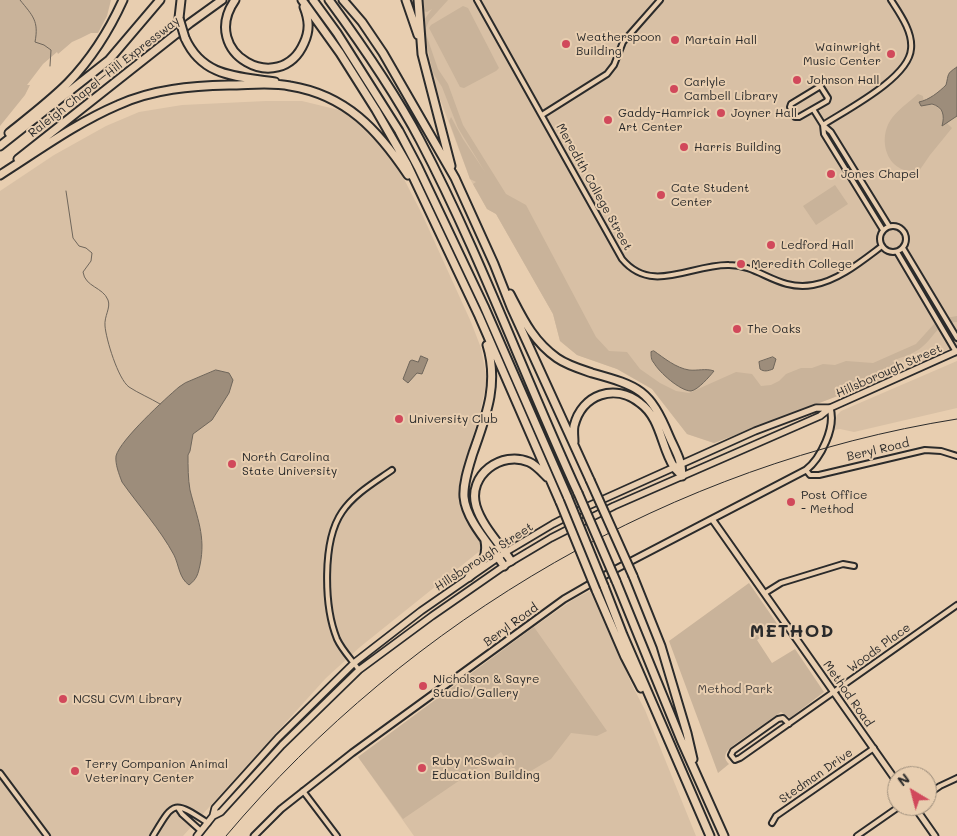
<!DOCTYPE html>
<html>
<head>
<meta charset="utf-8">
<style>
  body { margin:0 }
  #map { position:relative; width:957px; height:836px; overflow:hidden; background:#e8ceb0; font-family:Mali,sans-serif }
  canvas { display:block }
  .north { position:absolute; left:887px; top:766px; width:50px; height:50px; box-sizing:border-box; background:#e8ceb0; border:1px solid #9c8d7b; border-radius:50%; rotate:323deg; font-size:14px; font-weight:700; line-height:20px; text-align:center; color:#2b2b2b }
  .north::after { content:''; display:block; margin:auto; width:18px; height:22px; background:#d1495b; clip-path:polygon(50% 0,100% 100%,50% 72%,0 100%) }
</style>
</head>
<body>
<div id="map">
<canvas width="957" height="836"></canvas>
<div class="north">N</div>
</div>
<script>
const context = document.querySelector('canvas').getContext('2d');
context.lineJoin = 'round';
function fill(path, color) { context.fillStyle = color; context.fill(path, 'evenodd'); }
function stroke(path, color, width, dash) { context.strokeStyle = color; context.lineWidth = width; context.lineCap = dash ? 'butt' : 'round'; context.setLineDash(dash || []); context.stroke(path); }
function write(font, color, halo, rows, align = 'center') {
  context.font = font + ' Mali,sans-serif'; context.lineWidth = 4; context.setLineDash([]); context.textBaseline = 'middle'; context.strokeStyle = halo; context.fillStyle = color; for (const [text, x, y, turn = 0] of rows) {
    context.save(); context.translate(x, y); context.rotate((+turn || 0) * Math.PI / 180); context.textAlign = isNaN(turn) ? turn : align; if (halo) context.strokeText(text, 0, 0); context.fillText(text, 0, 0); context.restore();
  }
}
fill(new Path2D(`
  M423 0H957V345L898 373 714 443 687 434 652 389 617 369 577 355 560 341 553 314 496 214 487 209 470 179 431 75 423 11Z
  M266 101H302L343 111 367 130 385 150 405 181 422 214 471 322 481 348 487 380 480 412 461 477 459 499 470 524 479 539 481 550 360 647 326 678 183 836H0V191L54 155 106 126 139 112 182 105Z
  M957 361V408L854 432 840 429 833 430 837 415 841 411Z
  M590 591 633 687 645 710 696 836H414L358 757 534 627 574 599Z`), '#d8c0a5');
fill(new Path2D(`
  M0 0H111L107 16 98 33H91L81 38 72 42 58 54 57 52 43 64 27 85H30L25 95 0 126Z
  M423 0H448L429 21 426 28 427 37 438 69 448 84 463 125 506 194 526 205 596 337 609 351 627 352 640 369 660 383 676 391 689 393 736 372 752 374 761 386 771 385 779 381 786 374 801 368H812L823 364 835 365 846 361 873 363 916 344 934 324 946 318 957 316V322C936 323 935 337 922 347 914 354 902 357 892 361L900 365 898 373 714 443 687 434 652 389 617 369 577 355 560 341 553 314 496 214 487 209 473 184 476 182 470 179 449 121 451 117 463 139 485 172 458 128 442 87 433 73 424 32V20L432 9 427 12 423 11Z
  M463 6 468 8 499 68 496 71 464 88 460 87 429 28 431 25Z
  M918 94 923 96 924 104 937 106 943 114V119L952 128 930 155 919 171C915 171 908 171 904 170 884 163 880 137 890 121 896 111 909 102 918 94Z
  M835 185 848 204 816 225 803 206Z
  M749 583 778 625 757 640 772 663 795 649 824 692 790 718 781 712 735 744C727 750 721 756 729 764L718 773 669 641Z
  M534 627 607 731 597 736 571 733 551 759 519 778 501 752 403 819 358 757Z`), '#c9b39a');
const water = new Path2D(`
  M957 67V116L942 126C945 115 943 107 932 104L921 106 919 102C929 100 939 92 946 85 949 74 946 74 957 67Z
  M654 351C664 358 676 368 689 370 697 371 706 368 714 371 710 376 698 390 691 391 680 391 659 372 654 363 651 360 651 356 651 352Z
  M421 356 428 359 422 374 417 373 408 383 403 379 410 361 412 360 418 362Z
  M773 357 776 359 773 369C768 371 764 372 760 369L759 362Z
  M216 370 229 373 233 380 229 393 212 420 193 434 190 451 188 455C188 466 188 479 190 490 197 518 206 536 200 565 198 574 197 579 189 585 179 578 179 565 174 555 160 529 139 506 122 482 119 474 115 464 116 456 120 440 166 398 179 387L185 383Z`);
fill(water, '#9d8d7b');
stroke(water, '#6f665b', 1);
stroke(new Path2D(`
  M20 0C33 16 39 21 35 42L44 45 51 50 50 66
  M66 191 73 238 79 246 86 248 92 253 91 261 83 272C85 287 103 287 108 300 111 308 104 316 105 326 106 339 118 379 129 387 138 393 150 398 160 404`), '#6f665b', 1);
const street = new Path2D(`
  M477 0 622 259C652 295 691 264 729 265 760 265 777 291 813 285 838 281 862 261 882 246
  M819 87H821L828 98 827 101 799 117H795L790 107 791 104Z
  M813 109 823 125 831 132 889 226
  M542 115 607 74 614 65 623 42 660 0
  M823 125C846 110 909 78 911 49 913 32 900 14 891 0
  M823 125 824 134 883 230
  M880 239a13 13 0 1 1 26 0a13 13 0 1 1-26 0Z
  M903 248 957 338
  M897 252 956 352
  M806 470 810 475H819L925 450 941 451 957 456
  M765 593 781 583 843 564 854 566
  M359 670C352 660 342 650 337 639 324 607 322 541 342 512 354 494 375 482 392 470
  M789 724 783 718 778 719 733 751 731 755 735 760 740 758 957 605
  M0 773 47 836
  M303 791 337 836
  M927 795 940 786 957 778
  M178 808 182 814 201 831
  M772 823 776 816 874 748
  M153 836C174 801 173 800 208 823
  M857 836 900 806`);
const secondary = new Path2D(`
  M712 519 897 782
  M914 806 935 836
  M254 836 281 809 352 753 564 599 616 569 806 470C821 458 836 427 830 408`);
const primary = new Path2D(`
  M213 816 215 808 278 738 354 663 421 611 506 552 553 524 586 507 755 431 816 408H830
  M197 836 213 816 221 812 282 745 359 670 432 616 504 566 551 538 614 506 820 416 830 408 957 351`);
const highway = new Path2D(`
  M235 0C198 53 280 98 304 43 310 30 309 20 304 7
  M302 0 340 53 376 110 407 164 479 316 560 502
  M313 0 337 33 399 131 418 167 484 306 568 498
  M329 0C362 45 394 91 420 140 480 254 524 376 578 493
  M343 0 362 22 383 53 455 178 494 264 511 307 590 480
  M406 0 418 35
  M418 0 422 54 451 166
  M179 18 181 0
  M185 38C203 78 238 76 275 82
  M9 133C29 117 50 101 68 83 91 59 109 31 123 0
  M0 146 109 60 160 0
  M18 159 190 23 222 0
  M0 175C38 151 76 123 118 105 153 89 191 86 229 85 249 85 271 82 290 86 346 95 378 130 408 175
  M510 294C523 319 533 341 557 358 567 365 580 369 592 373 639 386 650 390 669 436 675 450 682 460 682 476
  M487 345C499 384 486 416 473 453 469 466 463 483 464 497 466 521 492 547 504 566
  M574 442C574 437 573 431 574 426 582 394 615 383 640 403 661 418 661 447 674 467 676 470 680 473 682 476
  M511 561C500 544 482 526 476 506 467 475 502 450 529 462 536 465 542 472 547 477
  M633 576 661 646 687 733 693 759
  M469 577C481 565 488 558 485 541
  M616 581 681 740 724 836
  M604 586 623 635 710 836
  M596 590 625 657 641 688`);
stroke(street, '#2b2b2b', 8);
stroke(secondary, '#2b2b2b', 9);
stroke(primary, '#2b2b2b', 9);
stroke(highway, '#2b2b2b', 11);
stroke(street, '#e8ceb0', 4);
stroke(secondary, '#e8ceb0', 5);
stroke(primary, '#e8ceb0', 5.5);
stroke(highway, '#e8ceb0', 7);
stroke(new Path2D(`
  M226 836C410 618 674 464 957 419`), '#2b2b2b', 1);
const highwayBridge = new Path2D(`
  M179 18 185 38
  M590 480 633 576
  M578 493 616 581
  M568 498 604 586
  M560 502 596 590`);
stroke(highwayBridge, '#2b2b2b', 11, []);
stroke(highwayBridge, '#e8ceb0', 7);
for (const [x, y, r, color] of [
  [675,40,5,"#d1495b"],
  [566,44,5,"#d1495b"],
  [891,54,5,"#d1495b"],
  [797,80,5,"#d1495b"],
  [674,89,5,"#d1495b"],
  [721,113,5,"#d1495b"],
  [608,120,5,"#d1495b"],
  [684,147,5,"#d1495b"],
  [831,174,5,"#d1495b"],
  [661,195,5,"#d1495b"],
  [771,245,5,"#d1495b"],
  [741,264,5,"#d1495b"],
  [737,329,5,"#d1495b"],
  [399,419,5,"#d1495b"],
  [232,464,5,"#d1495b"],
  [791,502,5,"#d1495b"],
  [423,686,5,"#d1495b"],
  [63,699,5,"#d1495b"],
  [422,768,5,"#d1495b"],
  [75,771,5,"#d1495b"]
]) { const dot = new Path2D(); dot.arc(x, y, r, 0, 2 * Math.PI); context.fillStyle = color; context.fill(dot); stroke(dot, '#e8ceb0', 2); }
write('12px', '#2b2b2b', '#e8ceb0', [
  ["Weatherspoon",576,37],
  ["Building",576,51],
  ["Martain Hall",685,40],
  ["Wainwright",881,47,"right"],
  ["Music Center",881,61,"right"],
  ["Johnson Hall",807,80],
  ["Carlyle",684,82],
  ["Cambell Library",684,96],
  ["Gaddy-Hamrick",618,113],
  ["Art Center",618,127],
  ["Joyner Hall",731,113],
  ["Harris Building",694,147],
  ["Jones Chapel",841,174],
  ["Cate Student",671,188],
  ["Center",671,202],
  ["Ledford Hall",781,245],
  ["Meredith College",751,264],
  ["The Oaks",747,329],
  ["University Club",409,419],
  ["North Carolina",242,457],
  ["State University",242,471],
  ["Post Office",801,495],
  ["- Method",801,509],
  ["Nicholson & Sayre",433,679],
  ["Studio/Gallery",433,693],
  ["NCSU CVM Library",73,699],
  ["Ruby McSwain",432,761],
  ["Education Building",432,775],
  ["Terry Companion Animal",85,764],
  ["Veterinary Center",85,778]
], 'left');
write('12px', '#2b2b2b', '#e8ceb0', [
  ["Raleigh Chapel–Hill Expressway",104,77,-38],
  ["Meredith College Street",594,187,61],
  ["Hillsborough Street",889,371,-24],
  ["Beryl Road",878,450,-13],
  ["Hillsborough Street",484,557,-33],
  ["Beryl Road",511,625,-36],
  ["Woods Place",879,648,-36],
  ["Method Road",848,694,55],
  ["Stedman Drive",816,776,-35]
]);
write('12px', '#433f3c', '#e8ceb0', [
  ["Method Park",735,689]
]);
context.letterSpacing = '1px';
write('bold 18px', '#2b2b2b', '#e8ceb0', [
  ["METHOD",792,631]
]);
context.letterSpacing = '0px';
</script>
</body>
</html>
